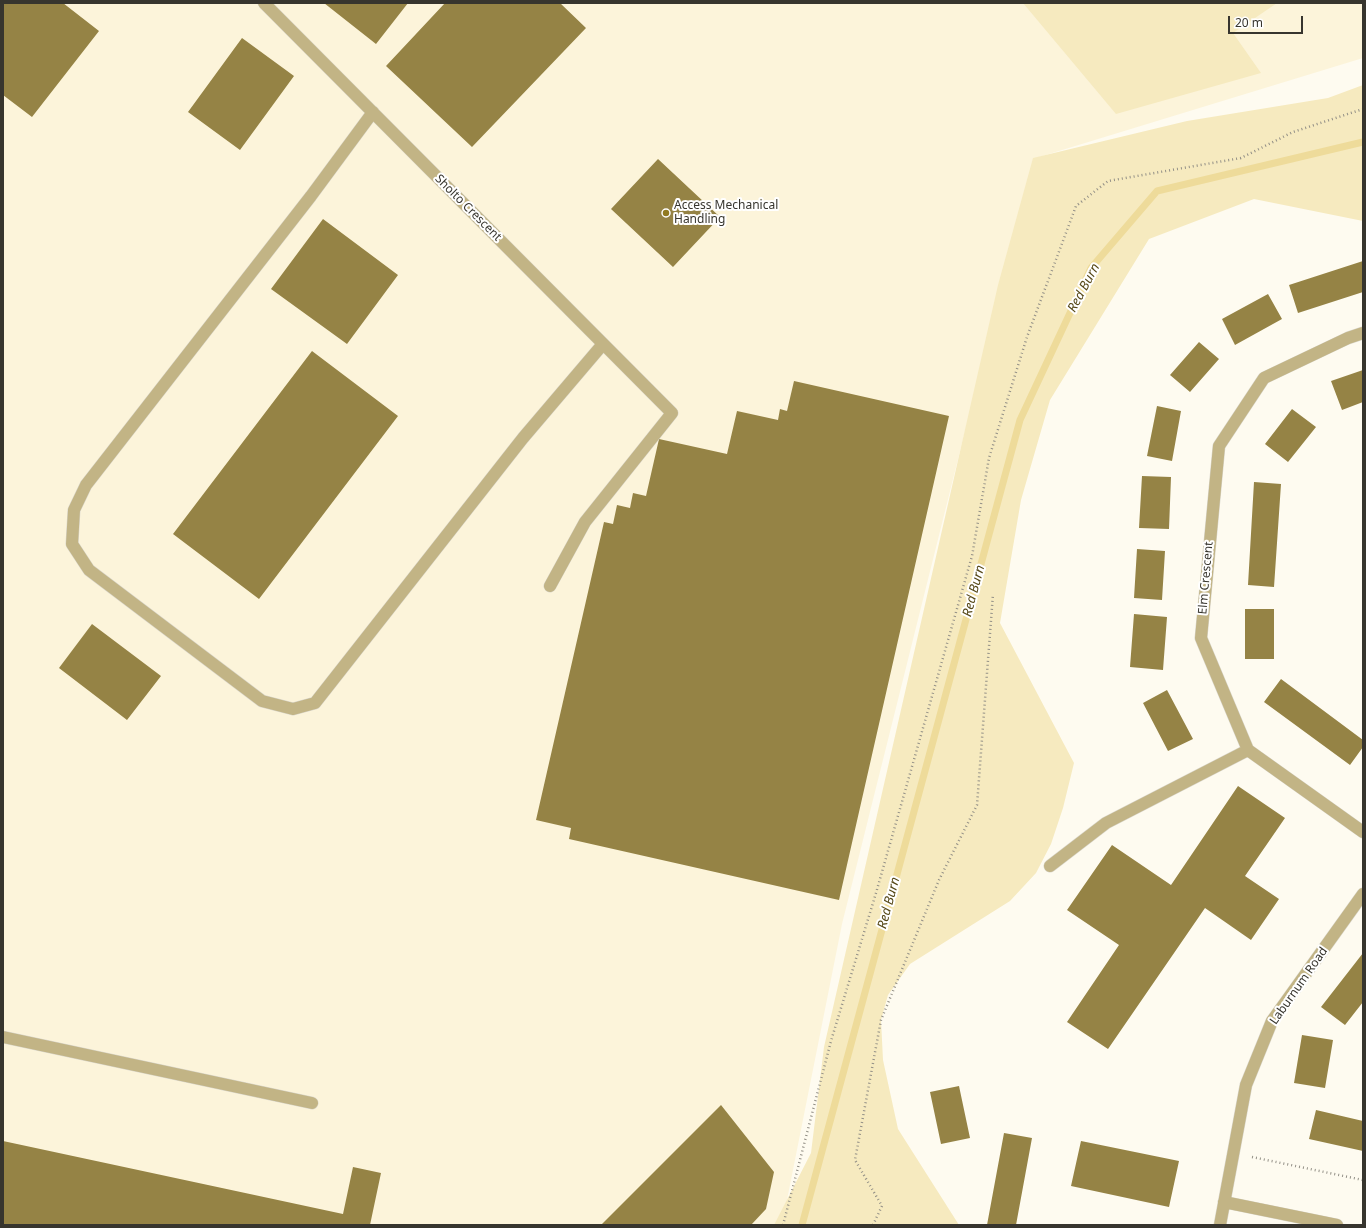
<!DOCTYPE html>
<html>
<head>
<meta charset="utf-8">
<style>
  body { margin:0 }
  #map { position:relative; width:1366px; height:1228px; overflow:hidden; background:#fefbf0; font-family:"Noto Sans",sans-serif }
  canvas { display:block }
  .frame { position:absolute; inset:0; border:4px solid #37352e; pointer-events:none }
  .scale { position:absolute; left:1228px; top:16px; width:75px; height:18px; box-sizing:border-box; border:2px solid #37352e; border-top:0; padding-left:5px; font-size:12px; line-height:14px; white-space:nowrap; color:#37352e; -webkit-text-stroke:3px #fff; paint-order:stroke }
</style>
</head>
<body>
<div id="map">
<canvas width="1366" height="1228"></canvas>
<div class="frame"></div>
<div class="scale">20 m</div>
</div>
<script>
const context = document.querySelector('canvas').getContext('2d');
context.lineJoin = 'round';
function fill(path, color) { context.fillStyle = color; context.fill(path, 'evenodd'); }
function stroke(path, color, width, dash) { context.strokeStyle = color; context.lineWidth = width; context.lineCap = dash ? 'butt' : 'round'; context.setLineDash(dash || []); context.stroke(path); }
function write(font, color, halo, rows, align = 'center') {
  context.font = font + ' "Noto Sans",sans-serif'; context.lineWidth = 4; context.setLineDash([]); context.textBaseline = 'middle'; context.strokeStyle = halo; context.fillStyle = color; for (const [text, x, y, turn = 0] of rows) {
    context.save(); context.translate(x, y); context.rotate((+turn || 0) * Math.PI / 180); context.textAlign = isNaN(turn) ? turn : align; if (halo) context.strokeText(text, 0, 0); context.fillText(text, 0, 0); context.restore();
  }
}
fill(new Path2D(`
  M3 3H1363V58L1036 158 981 367 842 924 782 1225H3Z`), '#fcf4da');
fill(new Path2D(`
  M1023 3H1277L1233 33 1261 73 1116 114Z
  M1363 85V221L1254 199 1149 239 1050 400 1021 500 1000 623 1074 763 1063 808 1051 844 1036 873 1010 901 910 964 888 995 881 1020 883 1060 898 1129 959 1225H774L811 1153 824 1047 998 285 1033 158 1187 121 1328 98Z`), '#f6eabf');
stroke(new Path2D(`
  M802 1225 1020 420 1091 268 1157 191 1363 142`), '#eedb9a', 7);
fill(new Path2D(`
  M3 3H63L99 31 32 117 3 95Z
  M324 3H408L376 44Z
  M445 3H560L586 28 472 147 386 66Z
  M242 38 294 76 240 150 188 112Z
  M658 159 720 217 673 267 611 209Z
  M323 219 398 275 347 344 271 289Z
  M1363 261V292L1298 313 1289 285Z
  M1268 294 1282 319 1235 345 1222 319Z
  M1199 342 1219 359 1190 392 1170 375Z
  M312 351 398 416 259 599 173 534Z
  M1363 370V402L1342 410 1331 381Z
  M794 381 949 416 839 900 569 839 571 828 536 820 604 522 613 524 617 505 630 508 633 493 646 496 659 439 727 454 737 411 778 420 780 409 787 411Z
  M1157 406 1181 411 1172 461 1147 456Z
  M1292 409 1316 427 1288 462 1265 444Z
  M1142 476 1171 477 1169 529 1139 528Z
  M1254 482 1281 484 1274 587 1248 585Z
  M1137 549 1165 551 1162 600 1134 598Z
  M1245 609H1274V659H1245Z
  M1134 614 1167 617 1163 670 1130 667Z
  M92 624 161 676 127 720 59 668Z
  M1281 679 1363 740V747L1350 765 1264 702Z
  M1167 690 1193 739 1168 751 1143 703Z
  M1238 786 1285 818 1245 876 1279 899 1251 940 1205 908 1108 1049 1067 1022 1119 945 1067 910 1112 845 1171 885Z
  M1363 953V1002L1345 1025 1321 1007Z
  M1302 1035 1333 1040 1325 1088 1294 1083Z
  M959 1086 970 1138 941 1144 930 1092Z
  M721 1105 774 1172 766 1209 751 1225H601Z
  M1316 1110 1363 1121V1151L1309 1139Z
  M1004 1133 1032 1138 1016 1225H987Z
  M3 1141 343 1214 353 1167 381 1173 370 1225H3Z
  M1081 1141 1179 1161 1169 1207 1071 1186Z`), '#958345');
const minor = new Path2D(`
  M264 3 672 413 585 522 550 586
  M373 112 311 196 86 485 74 510 72 544 89 570 262 701 293 709 315 703 523 438 603 344
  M1363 333 1348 338 1264 378 1219 446 1201 638 1248 750 1363 832
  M1050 866 1106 823 1248 750
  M3 1037 312 1103
  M1224 1202 1337 1225
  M1220 1225 1246 1085 1272 1021 1363 894`);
stroke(minor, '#dad7cd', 13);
stroke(new Path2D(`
  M1252 1157 1363 1180
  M783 1225 831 1041 876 893 972 556 989 458 1027 337 1076 206 1108 181 1241 158 1293 132 1363 109
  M873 1225 882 1206 855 1160 881 1020 939 880 977 805 993 594`), '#939087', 2.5, [1, 3]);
stroke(minor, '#c2b485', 12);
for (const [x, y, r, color] of [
  [666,213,4,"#917a20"]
]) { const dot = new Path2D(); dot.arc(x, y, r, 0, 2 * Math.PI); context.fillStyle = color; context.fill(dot); stroke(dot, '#fff', 1.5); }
write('12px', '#37352e', '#fff', [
  ["Access Mechanical",674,206],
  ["Handling",674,220]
], 'left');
write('12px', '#37352e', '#fff', [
  ["Sholto Crescent",468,208,45],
  ["Elm Crescent",1206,578,-85],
  ["Laburnum Road",1299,986,-55]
]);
write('italic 13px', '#564817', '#fff', [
  ["Red Burn",1084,288,-62],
  ["Red Burn",974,591,-75],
  ["Red Burn",889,903,-75]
]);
</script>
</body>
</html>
